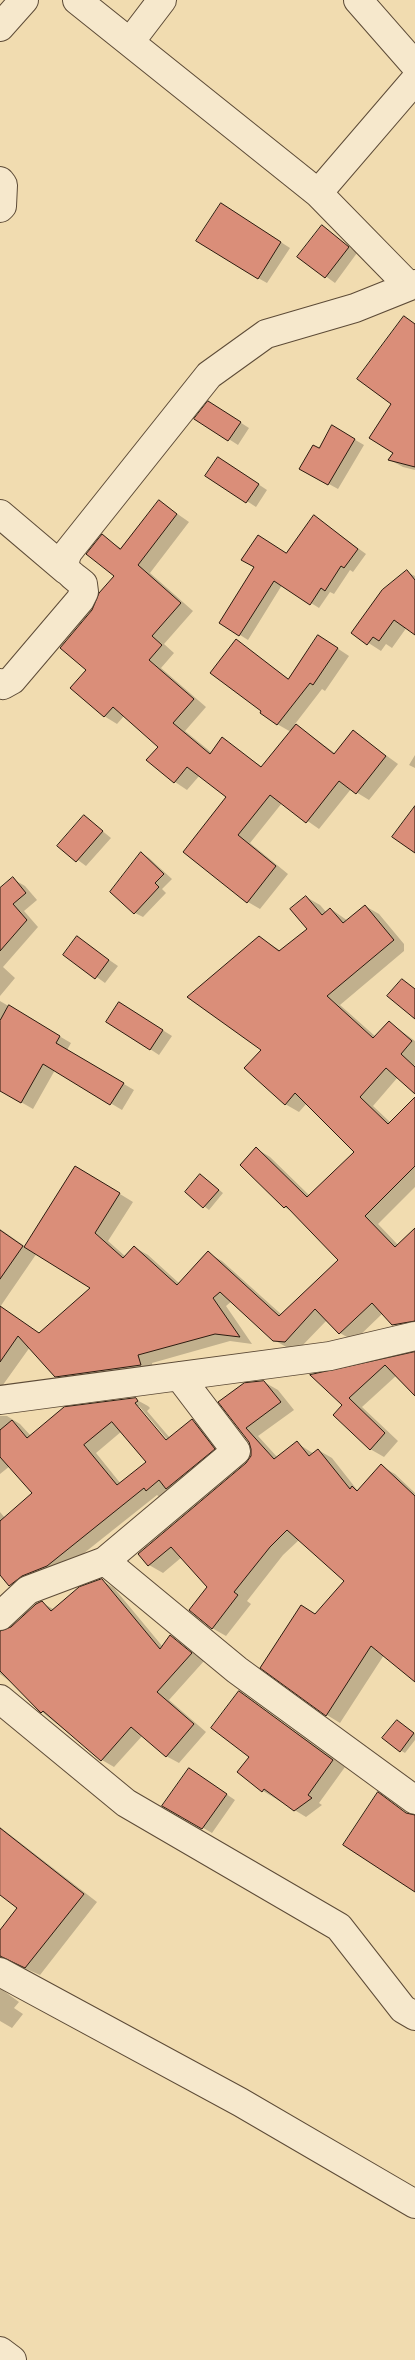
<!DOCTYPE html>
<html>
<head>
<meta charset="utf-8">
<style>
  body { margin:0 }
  canvas { display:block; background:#f1dcb0 }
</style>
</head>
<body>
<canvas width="415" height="2360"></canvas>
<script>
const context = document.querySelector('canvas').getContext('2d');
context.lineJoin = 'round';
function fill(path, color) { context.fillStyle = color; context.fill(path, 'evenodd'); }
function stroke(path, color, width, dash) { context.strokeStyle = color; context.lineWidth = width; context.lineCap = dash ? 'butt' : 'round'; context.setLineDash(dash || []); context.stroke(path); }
fill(new Path2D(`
  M231 210 290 248 267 283 258 278Z
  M322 227 357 253 335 283 299 257Z
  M415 324V470L403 467 390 460 394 452 393 404Z
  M218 408 249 428 238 445 196 418Z
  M333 427 364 445 338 489 300 468 320 450Z
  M228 464 267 490 256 507 207 475Z
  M159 501 189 522 150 573 193 611 164 644 174 653 161 668 206 707 185 731 212 753 222 739 262 767 291 732 277 724 236 641 289 679 319 636 349 656 325 691 322 689 295 724 336 754 354 732 398 764 369 800 351 789 319 829 282 803 250 843 288 874 260 909 248 902 228 797 200 775 187 790 175 782 159 747 124 716 117 724 104 716 87 670 93 611 116 576 102 536 122 549Z
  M314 516 366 554 353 572 350 570 334 594 330 592 319 608 282 585 248 640 221 623 287 554Z
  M407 572 415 576V633L407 627 392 648 386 644 381 651 353 633Z
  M415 755V768L409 765Z
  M84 816 111 838 86 866 59 846Z
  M141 853 149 858 172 879 162 889 166 893 143 917 135 913Z
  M13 879 25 886 37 900 24 911 38 927 3 967 15 978 0 996V891Z
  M306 897 320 905 327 913 331 909 348 921 365 906 379 914 404 944V951L340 1005 376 1037 389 1022 415 1041V1093L398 1077 373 1106 391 1123 415 1099V1187L378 1224 399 1246 415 1230V1331L407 1332 393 1324 383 1313 354 1341 340 1333 327 1320 299 1349 288 1348 274 1340 232 1301 226 1306 252 1344 230 1341 152 1363 154 1373 70 1384 56 1376 30 1347 0 1389V1229L26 1247 89 1175 133 1202 108 1241 126 1257 134 1247 148 1255 180 1284 208 1253 222 1261 282 1315 340 1260 293 1212 284 1207 257 1149 270 1157 310 1196 356 1152 307 1103 299 1112 285 1104 263 1050 259 937 281 951 309 929ZM37 1253 92 1288 40 1334 0 1307Z
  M77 938 118 966 105 983 65 954Z
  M0 1001 71 1043 67 1050 134 1090 122 1110 55 1070 33 1109 0 1090Z
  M129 1009 172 1036 159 1055 150 1049Z
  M205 1178 223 1193 209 1210 186 1192Z
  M415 1353V1394L397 1375 362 1407 398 1441 384 1457 370 1449 344 1405 313 1376Z
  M264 1382 278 1390 294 1410 258 1436 278 1458 297 1443 314 1454 318 1450 332 1458 358 1491 381 1466 395 1474 415 1493V1680L384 1655 340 1723 327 1715 316 1615 346 1581 299 1540 283 1555 247 1601 251 1604 226 1636 212 1628 208 1587 182 1557 163 1573 149 1565 140 1554 247 1464 252 1457 253 1449 250 1441 220 1402Z
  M135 1399 148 1406 150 1408 147 1411 170 1438 192 1421 205 1428 226 1456 159 1497 157 1495 59 1573 22 1592 10 1585 0 1573V1512L5 1518 34 1494 10 1466 0 1474V1416H7L20 1424 31 1436ZM135 1406H139L171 1444 169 1446ZM122 1431 148 1462 121 1484 96 1453Z
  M101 1580 114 1588 163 1647 171 1637 204 1661 169 1700 206 1732 179 1763 166 1756 143 1735 114 1767 102 1760 42 1712 16 1686 0 1674V1632L11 1629 42 1603 55 1610Z
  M239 1692 345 1767 319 1803 322 1805 306 1817 263 1791 239 1772 250 1757Z
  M401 1724 415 1734V1740L405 1753 400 1750Z
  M198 1775 235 1800 212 1833 164 1805Z
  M0 1827 97 1902 40 1975 15 1964 7 1966 0 1973V1932L18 1908 0 1894Z
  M0 1988 19 2002 14 2008 23 2014 12 2028 0 2021Z`), '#0003');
const building = new Path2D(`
  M221 203 281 242 258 279 196 241Z
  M322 225 349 247 325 278 297 257Z
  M404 316 415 324V467L388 460 393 453 369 438 391 404 357 379Z
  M208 401 241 422 228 441 194 419Z
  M332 425 355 439 328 485 299 469 313 445 319 448Z
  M218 457 259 484 246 503 205 476Z
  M159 500 177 514 138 565 181 603 152 636 162 645 149 660 194 699 173 723 210 754 222 737 261 767 296 724 334 754 353 730 386 756 356 794 339 781 306 823 270 795 238 835 276 866 247 903 183 852 226 797 187 767 174 783 146 760 158 747 113 707 104 717 70 688 86 670 60 648 92 610 99 593 114 576 86 554 102 534 120 549Z
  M314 515 358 549 344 568 341 566 325 591 321 588 310 605 274 581 239 636 219 623 254 567 241 560 258 535 286 553Z
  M407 570 415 580V635L394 620 379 641 373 637 367 645 351 633 382 590Z
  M318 635 338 648 313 685 310 683 277 725 260 713 261 711 210 673 236 639 288 679Z
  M415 806V853L392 837Z
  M84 815 103 831 76 862 57 846Z
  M141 852 164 874 155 883 159 887 134 914 110 892Z
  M13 877 26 893 13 904 27 920 0 951V888Z
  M306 896 322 915 330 908 343 923 365 905 394 940 327 996 373 1038 389 1021 412 1041 401 1054 415 1067V1094L386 1068 360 1097 388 1124 415 1097V1166L365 1216 395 1247 415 1228V1321L392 1325 372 1303 339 1334 315 1309 285 1342 273 1341 220 1292 213 1298 240 1337 215 1334 138 1355 141 1365 55 1377 18 1336 0 1362V1306L39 1333 90 1288 24 1247 75 1166 120 1193 95 1233 123 1258 134 1246 177 1285 208 1251 279 1316 338 1260 286 1206 284 1208 240 1165 256 1147 307 1197 354 1152 295 1093 285 1105 244 1068 261 1050 187 997 259 936 279 951 307 929 290 909Z
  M77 936 109 960 95 979 63 955Z
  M402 979 415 989V1019L387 996Z
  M119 1002 163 1030 150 1050 106 1022Z
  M9 1005 60 1036 56 1043 124 1083 110 1105 43 1064 21 1103 0 1091V1021Z
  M200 1174 219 1190 203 1208 185 1192Z
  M0 1230 23 1246 0 1279Z
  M415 1352V1396L385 1365 349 1398 385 1433 370 1450 333 1415 342 1405 310 1375Z
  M264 1381 281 1402 246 1428 274 1459 297 1441 309 1456 318 1449 350 1489 352 1486 357 1491 381 1464 415 1496V1682L371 1646 326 1716 260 1668 301 1605 315 1614 344 1581 287 1530 270 1547 234 1592 238 1595 212 1629 189 1610 207 1587 171 1547 148 1566 138 1554 246 1463 251 1456V1449L249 1442 218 1402 244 1383Z
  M136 1398 138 1401 135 1403 166 1440 192 1419 215 1449 166 1489 159 1480 146 1491 144 1488 47 1566 22 1576 9 1586 0 1575V1521L32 1493 0 1457V1430L12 1420 27 1438 64 1407ZM112 1422 146 1462 117 1485 84 1445Z
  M102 1579 160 1649 170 1635 192 1653 157 1692 194 1724 166 1757 131 1727 101 1761 43 1711 41 1713 0 1671V1631L11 1627 36 1604 42 1601 51 1611 79 1587Z
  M239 1691 333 1760 308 1795 312 1798 294 1811 264 1789 262 1792 237 1772 249 1757 211 1728Z
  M397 1720 414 1733 400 1752 382 1738Z
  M189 1768 227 1794 202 1829 162 1806Z
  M378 1792 406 1813 415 1815V1892L343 1845Z
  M0 1828 84 1894 25 1968 0 1956V1930L17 1908 0 1895Z`);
fill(building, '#da8e79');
stroke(building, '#2c1b0f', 1);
const minor = new Path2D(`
  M77 0 318 193 409 286
  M358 0 415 65
  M0 27 24 0
  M130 42 162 0
  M0 181 3 185 2 206 0 208
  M318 193 415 80
  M0 514 66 570
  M0 683 3 685 12 680 80 600 84 592 83 584C70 573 60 570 68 552L209 375 266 334 355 308 415 284
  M0 1400 330 1356 415 1336
  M105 1561 237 1670 415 1800
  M0 1616 28 1590 105 1561 236 1451 179 1376
  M0 1699 126 1803 339 1927 403 2009 415 2016
  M0 1972 240 2102 415 2204
  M0 2351 12 2360`);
stroke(minor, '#5d4b37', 30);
stroke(minor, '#f6e8cc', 28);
</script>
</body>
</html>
